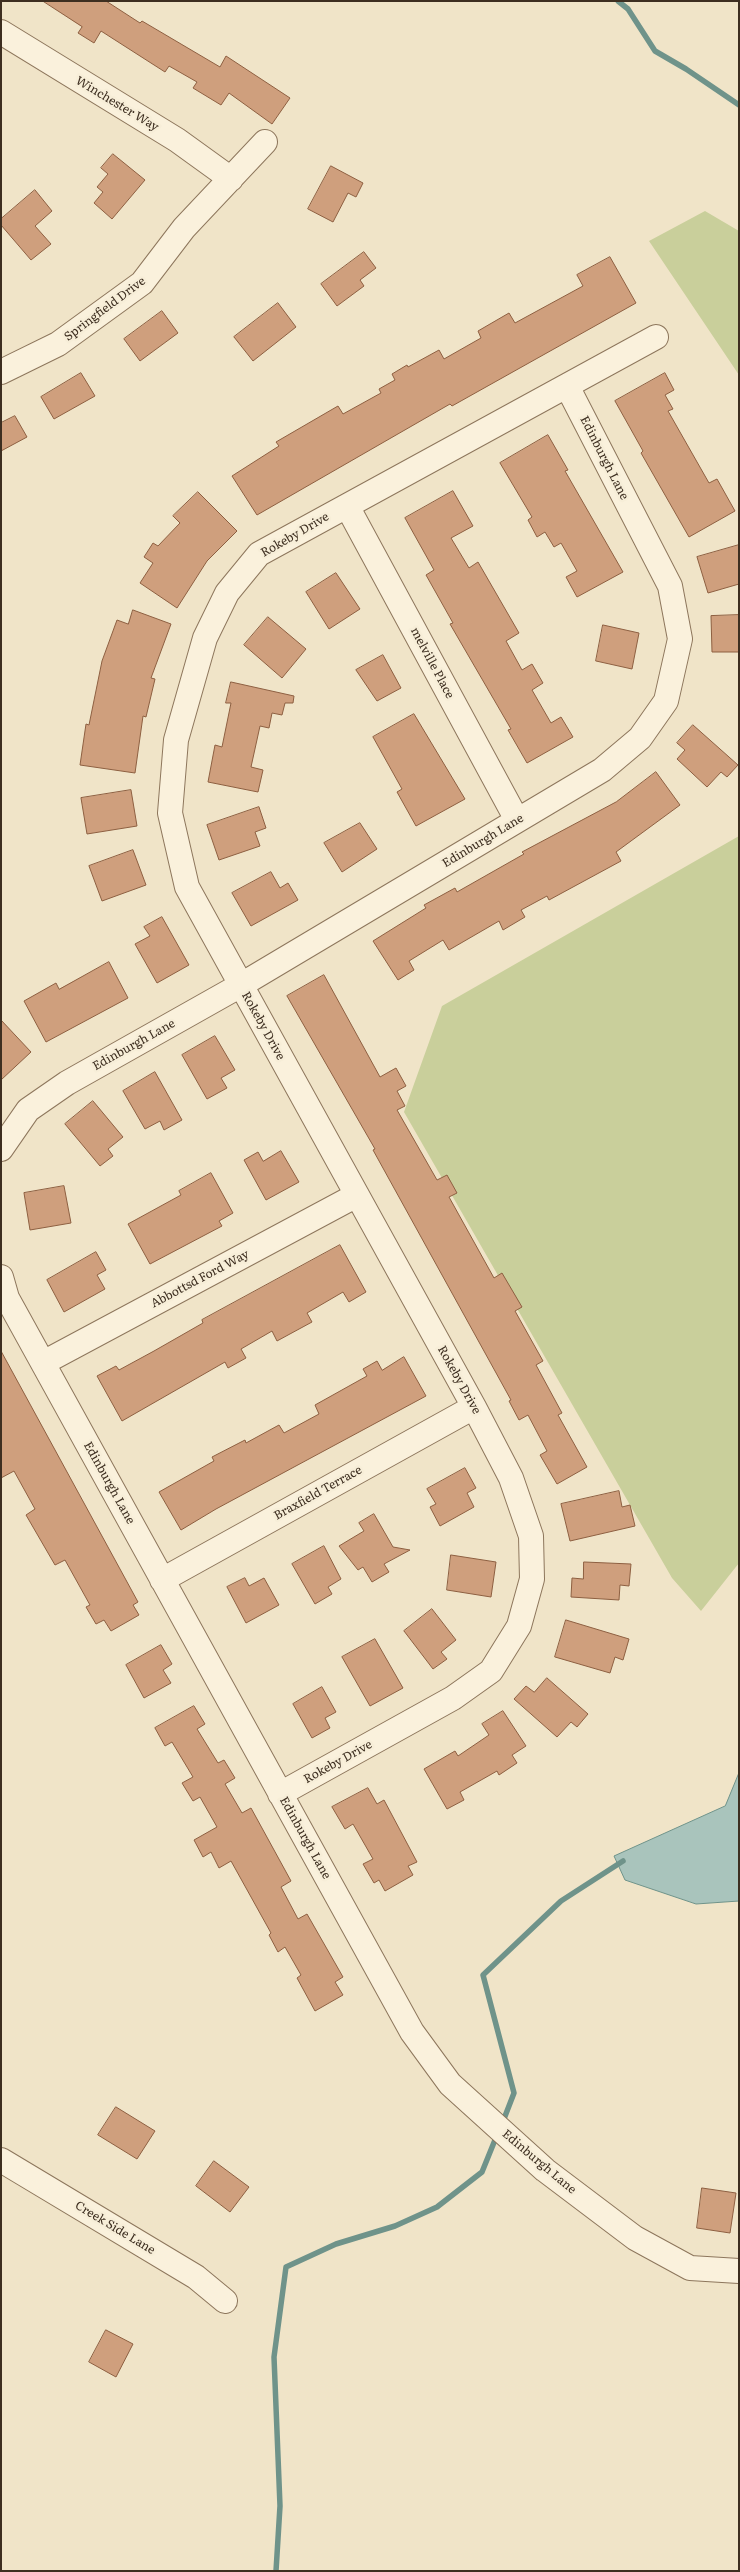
<!DOCTYPE html>
<html>
<head>
<meta charset="utf-8">
<style>
  body { margin:0 }
  #map { position:relative; width:740px; height:2572px; overflow:hidden; background:#f0e4c8; font-family:Literata,serif }
  canvas { display:block }
  .frame { position:absolute; inset:0; border:2px solid #3d2e20; pointer-events:none }
</style>
</head>
<body>
<div id="map">
<canvas width="740" height="2572"></canvas>
<div class="frame"></div>
</div>
<script>
const context = document.querySelector('canvas').getContext('2d');
context.lineJoin = 'round';
function fill(path, color) { context.fillStyle = color; context.fill(path, 'evenodd'); }
function stroke(path, color, width, dash) { context.strokeStyle = color; context.lineWidth = width; context.lineCap = dash ? 'butt' : 'round'; context.setLineDash(dash || []); context.stroke(path); }
function write(font, color, halo, rows, align = 'center') {
  context.font = font + ' Literata,serif'; context.lineWidth = 5; context.setLineDash([]); context.textBaseline = 'middle'; context.strokeStyle = halo; context.fillStyle = color; for (const [text, x, y, turn = 0] of rows) {
    context.save(); context.translate(x, y); context.rotate((+turn || 0) * Math.PI / 180); context.textAlign = isNaN(turn) ? turn : align; if (halo) context.strokeText(text, 0, 0); context.fillText(text, 0, 0); context.restore();
  }
}
fill(new Path2D(`
  M705 211 739 231V375L649 241Z
  M739 836V1563L701 1611 672 1578 404 1112 442 1006Z`), '#c9cf9b');
const water = new Path2D(`
  M739 1773V1901L696 1904 625 1880 614 1856 725 1806Z`);
fill(water, '#a9c4bc');
stroke(water, '#6f938a', 1);
stroke(new Path2D(`
  M618 1 628 9 655 51 686 69 739 105
  M502 2124 514 2093 483 1975 561 1901 623 1861
  M276 2571 280 2506 274 2357 286 2267 336 2244 395 2226 437 2207 482 2172 497 2135`), '#6f938a', 5.5);
const building = new Path2D(`
  M43 1H106L140 23 142 21 220 67 226 56 290 98 272 124 229 93 221 105 193 88 197 82 169 66 165 72 101 31 94 43 78 33 82 27Z
  M113 154 145 180 112 219 94 203 103 192 97 187 108 174 101 168Z
  M331 166 363 183 356 197 348 193 333 222 308 209Z
  M35 190 52 211 35 226 51 244 31 260 1 225V219Z
  M364 252 376 268 360 280 364 286 337 306 321 284Z
  M610 257 636 303 452 406 450 404 257 515 232 476 279 446 276 442 338 406 343 414 381 393 379 389 395 380 392 374 407 365 408 367 439 350 444 359 481 338 478 331 509 313 515 323 583 286 577 275Z
  M278 303 296 327 253 361 234 337Z
  M162 311 178 333 140 361 124 339Z
  M81 373 95 396 54 419 41 397Z
  M665 373 674 390 665 395 673 409 668 411 709 483 717 479 735 511 689 537 641 453 643 451 615 401Z
  M15 416 27 437 1 451V423Z
  M548 435 568 470 565 471 623 572 577 597 566 577 577 571 561 543 554 547 545 532 537 537 528 520 532 517 500 463Z
  M453 491 473 526 451 538 469 568 478 562 519 633 506 641 522 670 532 664 543 683 532 690 551 723 561 717 573 737 527 763 508 730 511 729 450 624 453 623 426 575 434 570 405 518Z
  M198 492 237 531 207 561 177 608 140 583 153 563 144 557 153 543 158 546 180 523 173 516Z
  M739 545V584L708 593 697 557Z
  M336 573 360 609 329 629 306 592Z
  M133 610 171 624 151 678 155 679 146 717 143 716 135 773 80 765 86 724 89 725 102 661 117 620 128 624Z
  M739 615V652H712L711 616Z
  M268 617 306 649 282 678 244 645Z
  M603 625 639 633 632 669 596 661Z
  M383 655 401 688 377 701 356 670Z
  M231 682 294 696 293 703H285L282 715 272 713 269 728 260 726 251 767 263 770 258 792 208 782 215 745 222 747 231 703H226Z
  M414 714 465 799 416 826 397 792 402 789 373 737Z
  M693 725 738 765 727 777 721 772 707 787 677 759 685 750 677 743Z
  M656 772 680 805 616 852 621 861 549 900 547 896 521 910 525 917 503 930 499 921 449 950 443 940 409 961 414 970 398 980 373 941 426 908 424 905 455 888 457 892 524 854 522 852 616 802Z
  M131 790 137 826 87 834 81 798Z
  M259 807 266 828 255 832 260 846 219 860 207 825Z
  M360 823 377 849 342 872 324 843Z
  M133 850 146 885 102 901 89 866Z
  M271 872 280 888 288 883 298 900 251 926 232 893Z
  M162 917 189 965 157 983 135 944 150 936 144 927Z
  M109 962 128 998 46 1042 24 1001 56 983 59 989Z
  M324 975 380 1077 396 1068 406 1086 397 1091 405 1106 397 1110 437 1180 447 1175 457 1193 449 1197 494 1278 502 1273 522 1307 515 1311 543 1361 536 1365 562 1413 558 1415 587 1467 557 1484 540 1455 547 1451 528 1415 519 1420 509 1401 511 1400 373 1150 375 1149 287 996Z
  M1 1020 31 1052 1 1080Z
  M215 1036 235 1070 221 1078 227 1088 207 1099 182 1055Z
  M155 1072 182 1120 164 1130 160 1121 145 1129 123 1091Z
  M93 1101 123 1137 108 1149 113 1156 100 1166 65 1124Z
  M281 1151 299 1182 266 1200 244 1160 258 1152 263 1161Z
  M211 1173 233 1213 219 1221 222 1226 150 1264 128 1224 181 1195 179 1191Z
  M64 1186 71 1223 30 1230 24 1193Z
  M340 1245 366 1292 349 1302 343 1292 307 1313 312 1322 277 1341 272 1331 241 1349 246 1358 228 1368 225 1362 122 1421 97 1376 116 1366 119 1370 154 1351 203 1323 202 1320Z
  M96 1252 106 1270 97 1275 105 1289 64 1312 47 1280Z
  M1 1351 138 1602 133 1605 139 1615 111 1631 104 1620 96 1624 86 1607 90 1605 65 1560 55 1565 26 1515 35 1509 14 1471 1 1478Z
  M404 1357 426 1396 216 1509 181 1530 159 1492 214 1461 212 1457 245 1440 246 1443 279 1425 284 1433 319 1414 315 1405 367 1376 363 1369 377 1361 382 1370Z
  M465 1468 476 1488 467 1493 474 1507 440 1526 430 1507 436 1504 427 1489Z
  M619 1491 622 1507 630 1505 635 1526 570 1541 561 1504Z
  M374 1514 393 1547 410 1550 384 1564 389 1572 372 1582 363 1567 358 1570 339 1546 364 1531 359 1523Z
  M324 1546 341 1579 328 1587 332 1594 315 1604 292 1564Z
  M451 1555 496 1562 491 1597 447 1590Z
  M584 1562 631 1564 629 1586 620 1585 619 1600 571 1597 572 1578 583 1579Z
  M245 1578 249 1586 264 1578 279 1605 246 1623 227 1587Z
  M432 1609 456 1640 441 1652 447 1659 433 1669 404 1631Z
  M566 1620 629 1639 623 1660 615 1657 610 1673 555 1657Z
  M375 1639 403 1688 370 1706 342 1657Z
  M161 1645 172 1664 163 1670 171 1683 144 1698 126 1665Z
  M547 1678 588 1714 577 1727 571 1722 557 1737 514 1699 526 1686 534 1692Z
  M322 1687 336 1712 325 1718 330 1728 312 1738 293 1704Z
  M194 1706 205 1724 197 1729 218 1763 224 1760 235 1778 225 1784 242 1813 251 1808 291 1881 281 1887 298 1919 307 1914 343 1977 335 1982 343 1995 315 2011 297 1978 301 1975 285 1947 278 1952 269 1935 271 1933 231 1861 219 1868 211 1852 203 1857 194 1840 217 1827 200 1797 193 1801 182 1783 193 1777 172 1742 165 1746 155 1728Z
  M503 1711 526 1746 512 1755 517 1763 499 1775 497 1771 460 1792 464 1800 447 1809 424 1769 455 1751 458 1756 489 1735 482 1724Z
  M368 1788 377 1804 384 1800 417 1862 408 1866 413 1875 385 1891 379 1880 374 1883 363 1864 373 1859 353 1824 345 1829 332 1807Z
  M116 2107 155 2131 137 2159 98 2135Z
  M214 2161 249 2187 230 2212 196 2186Z
  M702 2188 736 2193 730 2233 697 2228Z
  M106 2330 133 2344 116 2377 89 2362Z`);
fill(building, '#cf9f7d');
stroke(building, '#8d5f41', 1);
const street = new Path2D(`
  M1 32 177 140 231 179
  M1 372 58 344 142 283 184 228 265 142
  M347 506 517 820
  M1 1149 28 1110 67 1083 241 985 602 770 640 738 666 701 680 639 670 586 567 386
  M1 1277 7 1298 412 2032 450 2084 545 2170 635 2238 690 2268 739 2271
  M43 1363 357 1195
  M162 1580 474 1407
  M280 1794 453 1698 491 1671 519 1626 532 1579 531 1536 511 1478 474 1407 187 887 170 813 176 740 205 638 227 593 259 554 656 337
  M1 2160 196 2277 225 2301`);
stroke(street, '#8d765c', 26);
stroke(street, '#faf1dc', 24);
write('12px', '#3d2e20', '#f7eed8', [
  ["Winchester Way",117,104,31],
  ["Springfield Drive",105,309,-37],
  ["Edinburgh Lane",604,458,63],
  ["Rokeby Drive",295,535,-30],
  ["melville Place",432,663,62],
  ["Edinburgh Lane",483,841,-31],
  ["Rokeby Drive",263,1026,61],
  ["Edinburgh Lane",134,1045,-29],
  ["Abbottsd Ford Way",200,1279,-28],
  ["Rokeby Drive",459,1380,61],
  ["Edinburgh Lane",109,1483,61],
  ["Braxfield Terrace",318,1493,-29],
  ["Rokeby Drive",338,1762,-29],
  ["Edinburgh Lane",305,1838,61],
  ["Edinburgh Lane",539,2162,40],
  ["Creek Side Lane",115,2228,31]
]);
</script>
</body>
</html>
